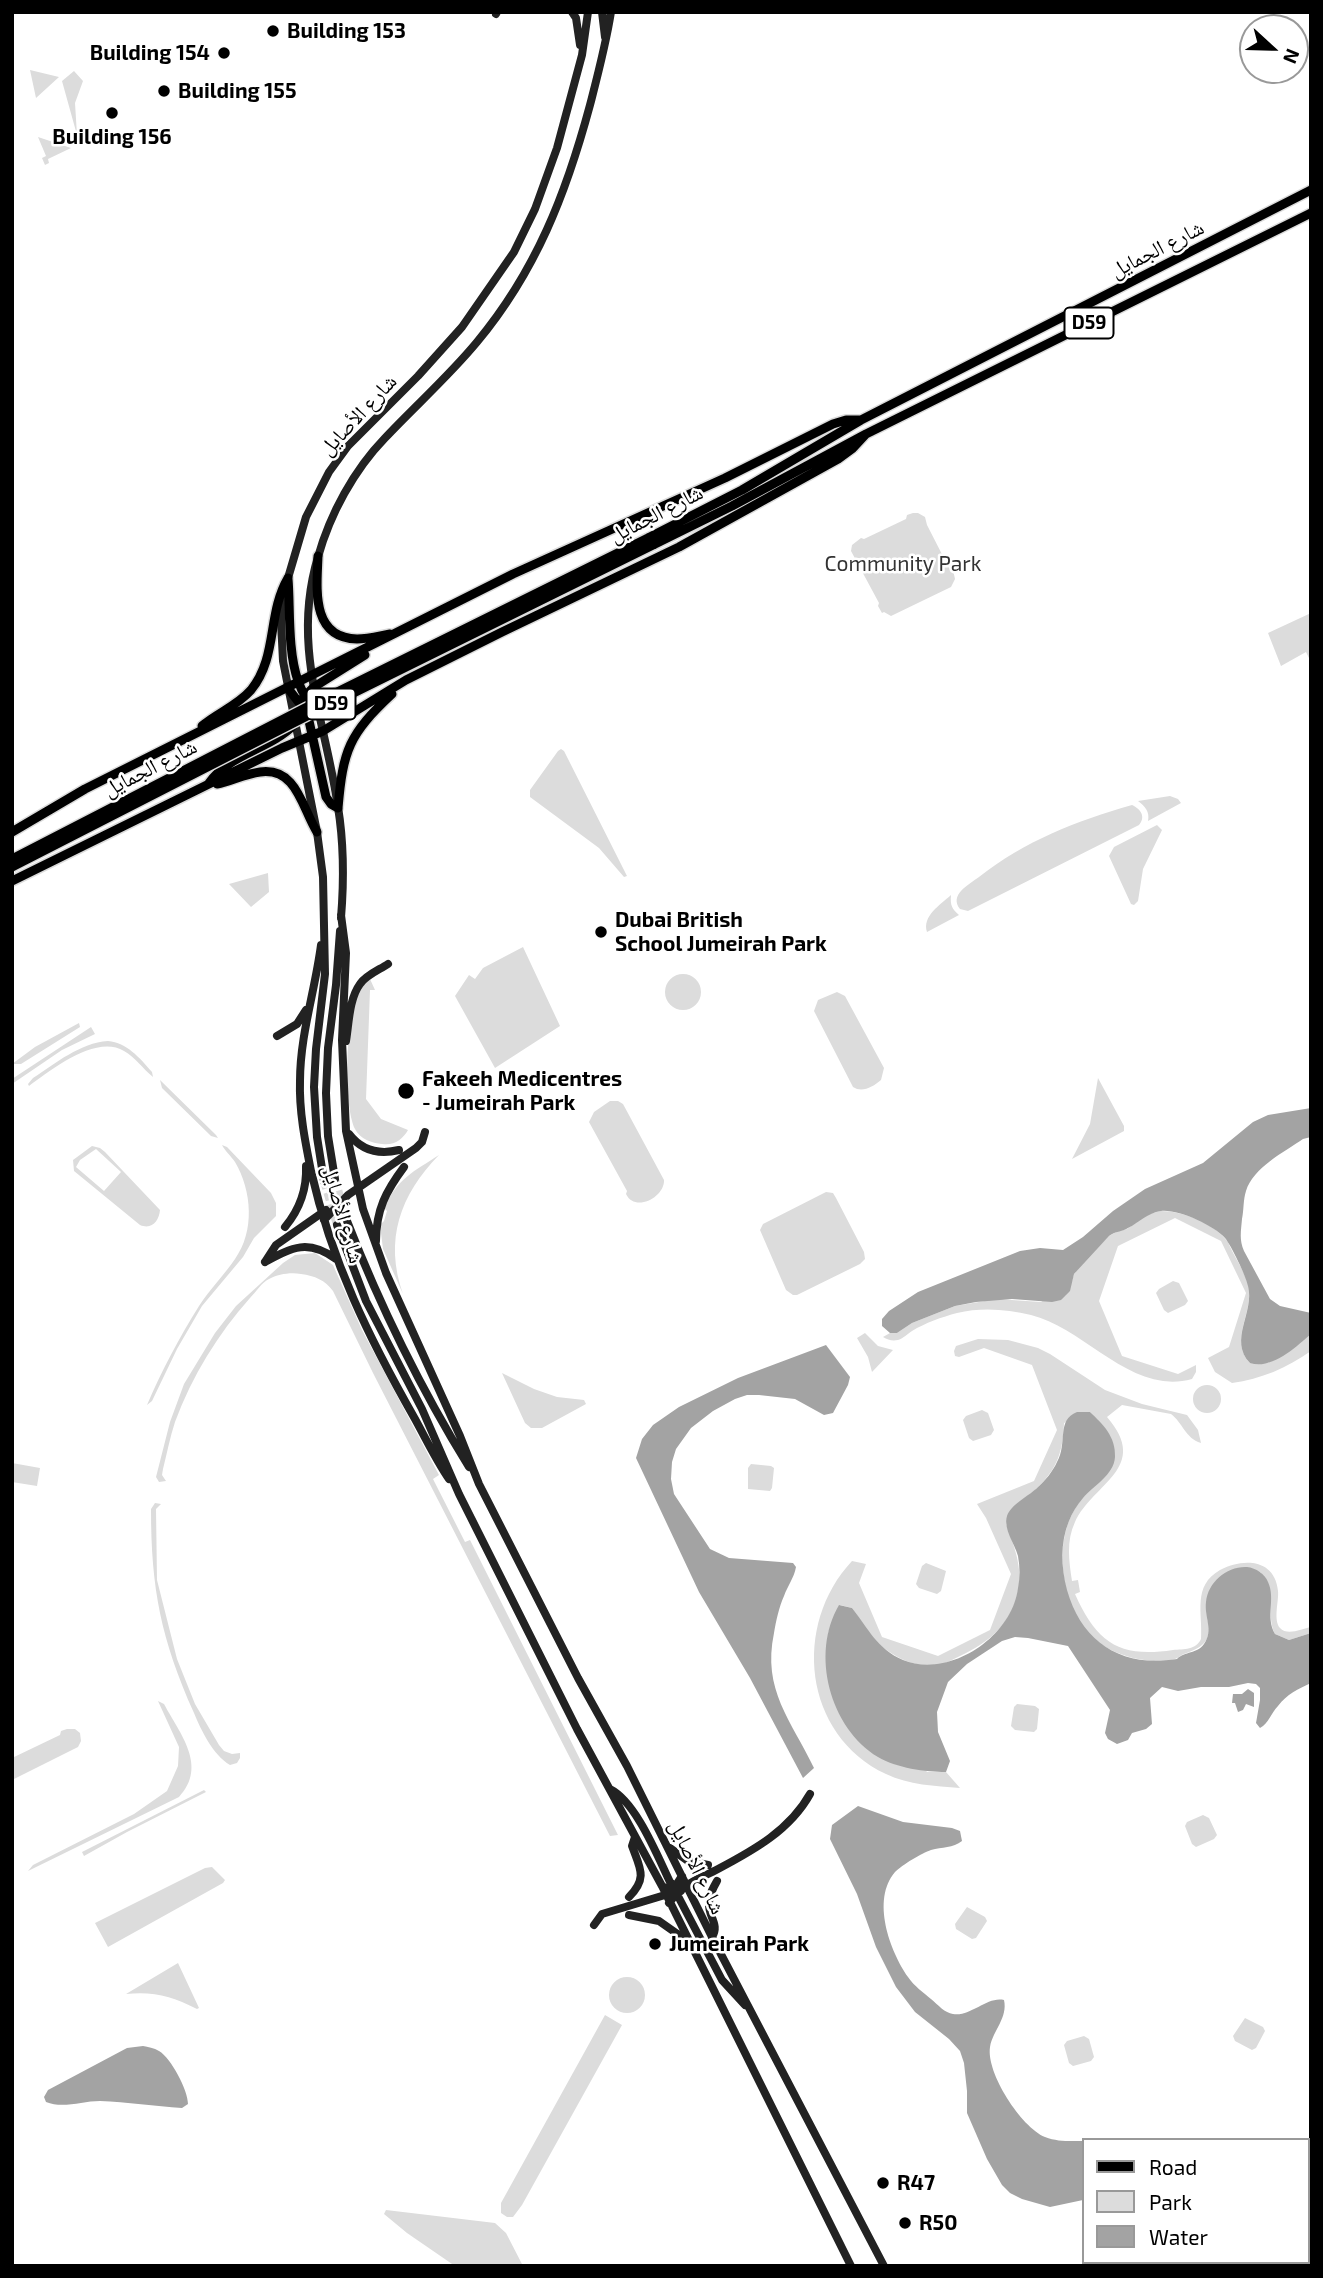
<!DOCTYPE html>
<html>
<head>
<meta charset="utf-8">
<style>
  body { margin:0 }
  #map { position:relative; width:1323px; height:2278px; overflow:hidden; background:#fff; font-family:"Exo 2",sans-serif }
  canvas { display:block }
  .frame { position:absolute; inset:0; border:14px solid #000; pointer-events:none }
  .legend { position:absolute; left:1082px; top:2138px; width:228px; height:126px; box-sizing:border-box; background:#fff; border:2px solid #999; margin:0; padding:9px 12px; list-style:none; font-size:21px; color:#000 }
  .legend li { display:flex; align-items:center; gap:14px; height:35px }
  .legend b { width:35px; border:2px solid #999 }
  .north { position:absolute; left:1239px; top:14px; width:70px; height:70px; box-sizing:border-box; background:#fff; border:2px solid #999; border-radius:50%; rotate:112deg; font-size:19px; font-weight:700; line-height:28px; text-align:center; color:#000 }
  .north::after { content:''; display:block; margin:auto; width:24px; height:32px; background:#000; clip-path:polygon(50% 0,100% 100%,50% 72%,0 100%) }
</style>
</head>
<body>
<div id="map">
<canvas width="1323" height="2278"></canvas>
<div class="frame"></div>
<ul class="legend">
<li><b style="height:9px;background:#000"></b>Road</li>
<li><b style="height:19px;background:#dcdcdc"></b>Park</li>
<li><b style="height:19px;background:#a3a3a3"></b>Water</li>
</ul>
<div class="north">N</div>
</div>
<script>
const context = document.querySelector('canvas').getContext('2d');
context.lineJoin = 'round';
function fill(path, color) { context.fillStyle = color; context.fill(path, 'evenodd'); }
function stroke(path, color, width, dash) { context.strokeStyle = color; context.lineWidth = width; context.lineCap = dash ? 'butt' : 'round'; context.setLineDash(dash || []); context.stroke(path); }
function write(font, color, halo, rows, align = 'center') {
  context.font = font + ' "Exo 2","Noto Naskh Arabic",sans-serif'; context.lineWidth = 5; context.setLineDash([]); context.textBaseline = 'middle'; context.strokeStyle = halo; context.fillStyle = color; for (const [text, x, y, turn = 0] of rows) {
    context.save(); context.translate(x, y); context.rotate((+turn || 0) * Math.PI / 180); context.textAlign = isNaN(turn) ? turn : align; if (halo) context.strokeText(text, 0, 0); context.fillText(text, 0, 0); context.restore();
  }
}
fill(new Path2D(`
  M30 70 59 77 36 98Z
  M74 71 83 81 75 103 77 135 62 81Z
  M38 137 71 148 48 159 49 163 45 165 42 158 46 156Z
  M913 513H918L925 517 927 525 949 568 953 570 955 579 951 587 891 616 884 612 882 613 878 606 879 603 851 551 852 545 861 538 864 539 906 519 907 515Z
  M1311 613V662L1306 652 1281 666 1268 633Z
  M561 749 564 751 627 876 624 877 599 848 530 797V790L558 751Z
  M1170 796 1178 799 1181 803 1148 821C1150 812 1145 806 1138 801Z
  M1132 805C1141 809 1146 817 1139 825L968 911 960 909C949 895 968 885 979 877 1025 841 1076 821 1132 805Z
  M1157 825 1162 830 1143 869 1138 901 1134 905 1131 904 1109 856 1114 847Z
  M268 873 269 892 251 907 229 884Z
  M951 895C950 905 952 909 959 915L927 932C922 916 940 905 951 895Z
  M523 947 560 1026 495 1068 455 996 469 975 475 979 483 968Z
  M665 992a18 18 0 1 1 36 0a18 18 0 1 1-36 0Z
  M370 979 375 990H370L366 1099 381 1119 408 1130C403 1139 394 1146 382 1144 372 1143 360 1139 355 1129 343 1103 346 1023 357 996 359 989 365 984 370 979Z
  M837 992 845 996 884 1068 881 1080C873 1087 862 1093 853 1087L814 1011 818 1000Z
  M79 1023 80 1027 21 1064H12L35 1047Z
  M91 1027 95 1034 62 1050 12 1084V1079Z
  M108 1041C127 1043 139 1057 152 1072L153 1077C143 1069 135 1057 124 1051 96 1034 51 1070 29 1086L28 1084 33 1078C56 1063 80 1043 108 1041Z
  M1098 1078 1124 1126V1131L1072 1159 1090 1124Z
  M160 1080 216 1135 218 1138 211 1136 162 1088Z
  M610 1101H618L623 1104 664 1180C665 1197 635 1213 626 1194L627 1191 589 1122 594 1112Z
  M222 1145 227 1147 271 1193 276 1203V1216L254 1238 243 1257 202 1306 177 1349 152 1401 147 1405C162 1370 179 1338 199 1306 210 1289 224 1275 235 1259 255 1231 252 1191 235 1162 231 1156 225 1151 222 1145Z
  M92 1146 100 1148 105 1152 160 1210C159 1221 152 1230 140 1225L74 1171 73 1160ZM96 1149 121 1172 104 1191 76 1167 80 1160Z
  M439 1155C400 1195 384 1240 403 1294L383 1249 380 1225 384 1221 387 1211 384 1208C398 1178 413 1172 439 1155Z
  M826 1192 833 1193 836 1198 864 1252 865 1259 860 1264 797 1295H793L786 1290 760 1230 763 1224Z
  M1161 1211C1183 1211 1215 1224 1228 1242 1235 1260 1252 1279 1249 1299 1247 1321 1232 1344 1250 1363H1268L1311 1334V1351C1287 1368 1261 1379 1232 1383L1215 1372 1208 1358 1229 1347 1246 1293 1221 1241 1175 1218 1118 1246 1099 1301 1122 1356 1178 1374 1196 1365V1372L1192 1379C1132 1396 1085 1328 1031 1315 1007 1309 981 1307 957 1313 942 1317 925 1323 912 1331 907 1334 904 1338 898 1340 892 1341 888 1340 883 1337L890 1333H897L912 1323 955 1306 997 1299 1041 1302 1072 1281 1074 1274 1084 1261 1109 1236 1116 1232 1127 1229 1148 1214Z
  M315 1253 333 1265 362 1330 439 1475 433 1479 465 1542 470 1540 618 1835 610 1836 373 1373 333 1291C325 1280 315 1276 301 1274 291 1272 278 1274 269 1279 262 1282 256 1292 250 1298 218 1334 192 1376 175 1422 170 1437 167 1453 163 1469L162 1475 166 1481 159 1482 156 1477 170 1422 184 1384 215 1333 236 1306 283 1263 295 1255Z
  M1173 1281 1179 1283 1188 1301 1185 1305 1168 1313 1164 1310 1156 1293 1159 1289Z
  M865 1333 878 1346 893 1350 872 1372 868 1357 857 1338Z
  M978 1339 1008 1340 1038 1348 1050 1354 1105 1390 1142 1404 1187 1415 1198 1430 1201 1443C1185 1438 1183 1423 1171 1414L1122 1405 1107 1417C1151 1468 1093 1483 1075 1522 1066 1541 1069 1561 1072 1581L1078 1580 1080 1592 1075 1594C1097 1643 1119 1658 1173 1650 1184 1649 1196 1650 1201 1639 1203 1613 1192 1586 1220 1570 1242 1558 1275 1558 1278 1591 1279 1601 1273 1620 1280 1628 1287 1636 1302 1629 1311 1627V1633L1289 1640 1275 1634C1265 1614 1278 1589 1260 1572L1206 1610C1211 1636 1211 1645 1184 1654 1181 1655 1178 1658 1175 1659 1165 1663 1148 1661 1138 1659 1122 1656 1103 1648 1091 1636 1064 1610 1055 1555 1069 1521 1077 1500 1101 1476 1115 1457 1113 1436 1104 1425 1090 1412L1064 1423C1063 1450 1058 1468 1038 1487 1022 1502 1014 1502 1006 1524 1014 1546 1023 1567 1018 1591 1012 1624 988 1643 960 1656 953 1659 947 1663 940 1665 921 1669 900 1660 885 1649 870 1639 863 1622 852 1608L840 1605 828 1633 927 1772H946L960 1788C935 1786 909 1785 886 1774 803 1735 792 1625 852 1561L866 1564 859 1583 882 1637 938 1656 990 1630 1011 1574 986 1518 977 1504 1034 1481 1057 1430 1032 1365 984 1348 959 1357 955 1356 954 1351 956 1346Z
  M502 1373 534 1389 557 1397 584 1400 586 1404 542 1428H531L525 1423Z
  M1193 1399a14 14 0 1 1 28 0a14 14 0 1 1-28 0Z
  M982 1410 988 1413 994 1430 991 1435 973 1441 969 1438 963 1420 966 1416Z
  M12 1463 40 1468 37 1486 12 1482Z
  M751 1464 771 1466 774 1468 772 1488 770 1491 748 1489V1468Z
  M155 1503 161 1504 156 1509 157 1580 177 1659 195 1704 219 1745 224 1751 232 1754 240 1753V1758L237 1763 230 1765C213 1755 201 1730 194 1713 161 1639 151 1589 151 1509Z
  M926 1563 946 1571 941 1591 937 1594 919 1588 916 1584 922 1566Z
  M158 1701 164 1704C180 1734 208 1766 179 1797L28 1871 33 1865 134 1814 167 1791 178 1766 179 1747Z
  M1017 1704 1035 1706 1039 1709 1037 1729 1034 1732 1015 1730 1011 1726 1014 1707Z
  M67 1729H75L80 1733 81 1741 78 1747 12 1780V1758L60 1735 61 1731Z
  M204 1790 206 1792 127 1832 84 1856 82 1852Z
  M1203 1815 1209 1818 1217 1835 1214 1839 1196 1847 1192 1844 1185 1826 1187 1822Z
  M212 1867 225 1880 223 1883 108 1947 95 1923 205 1868Z
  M967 1907 985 1917 987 1921 976 1938 972 1939 956 1929 955 1924Z
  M178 1963 199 2008 197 2009C173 1996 152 1991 126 1994Z
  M609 1995a18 18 0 1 1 36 0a18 18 0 1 1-36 0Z
  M605 2015 622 2025 522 2205 513 2217H507L501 2213V2203Z
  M1245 2018 1263 2027 1265 2031 1256 2048 1252 2050 1235 2041 1233 2036Z
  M1084 2036 1089 2039 1094 2057 1091 2061 1073 2066 1069 2063 1064 2045 1067 2041Z
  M386 2210 495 2223 506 2233 523 2266H455L407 2233 384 2214Z`), '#dcdcdc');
fill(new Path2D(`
  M1311 1108V1137L1303 1139C1284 1152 1253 1168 1246 1191 1243 1200 1244 1210 1242 1219 1241 1231 1239 1240 1244 1251L1270 1299 1280 1306 1311 1313V1334C1295 1348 1271 1370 1250 1363 1228 1340 1255 1312 1248 1286 1246 1276 1231 1245 1225 1238 1213 1225 1178 1209 1161 1211 1147 1213 1140 1222 1128 1228 1122 1232 1115 1231 1109 1236L1074 1274 1070 1291 1061 1300 1052 1302 1012 1299 976 1302 955 1306 912 1323 897 1333H890L882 1326V1319L889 1311 918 1292 1020 1251 1040 1248 1063 1250 1083 1237 1113 1211 1145 1189 1203 1163 1253 1122 1268 1115Z
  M826 1345 850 1377 848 1385 833 1413 824 1415 795 1399 759 1395H747L735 1399 713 1411 691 1428 676 1449 672 1462 671 1479 674 1494 710 1549 729 1558 793 1563 796 1567C794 1578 788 1585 784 1596 779 1607 776 1621 774 1633 762 1690 791 1720 814 1768L803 1778 750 1678 699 1592 636 1458 642 1439 653 1425 679 1407 738 1378Z
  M1077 1412H1090C1103 1424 1116 1437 1115 1457 1114 1475 1093 1486 1083 1498 1077 1505 1072 1513 1069 1521 1060 1543 1061 1567 1067 1590 1082 1643 1122 1668 1177 1659 1185 1651 1197 1654 1204 1644 1214 1630 1204 1617 1206 1602 1208 1582 1227 1566 1247 1567 1256 1568 1265 1574 1268 1582 1276 1599 1265 1617 1275 1634L1289 1640 1311 1633V1683C1298 1689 1287 1694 1278 1706 1271 1713 1269 1723 1260 1728L1256 1723 1260 1700V1688L1256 1684 1248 1683 1229 1687H1201L1178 1691 1162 1687 1150 1698 1152 1724 1146 1729 1132 1733 1128 1740 1117 1744 1108 1739 1105 1733 1110 1710 1068 1646 1028 1638 1015 1637 1002 1641 967 1664 948 1682 937 1712 938 1732 950 1761 946 1772C926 1772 896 1768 878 1757 830 1728 810 1654 839 1605L852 1608C868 1628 877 1649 903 1660 949 1679 1012 1637 1018 1588 1020 1578 1020 1567 1018 1556 1015 1544 1003 1529 1007 1516 1011 1504 1029 1496 1038 1487 1045 1481 1053 1471 1057 1462 1068 1443 1056 1420 1077 1412Z
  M1248 1689 1254 1693V1707L1246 1704 1243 1710 1238 1712 1235 1703H1232L1233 1694H1242Z
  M858 1806 903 1822 952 1828 960 1831 962 1841C953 1848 942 1847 931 1850 922 1853 902 1865 895 1872 871 1900 890 1951 908 1977 914 1986 924 1993 931 1999 938 2005 945 2013 953 2014 971 2017 987 1996 1004 2000 1008 2018 993 2030 990 2047 986 2073 1021 2127 1045 2137 1058 2142 1070 2141 1083 2141V2200L1050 2207 1022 2199 1010 2193 1002 2185 987 2159 967 2113V2091L964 2063 960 2051 949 2039 915 2012 896 1987 876 1947 857 1894 830 1839 832 1825Z
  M143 2046C148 2047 154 2048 159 2051 171 2058 188 2090 188 2104L182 2108C155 2106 127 2102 100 2101 82 2101 63 2109 46 2102L44 2097 48 2090 127 2048Z`), '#a3a3a3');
stroke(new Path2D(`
  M335 1179 347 1221
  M324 1181 337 1225`), '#d9d9d9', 8, [8, 4]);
const primary = new Path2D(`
  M648 538 742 490 861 420 1311 190
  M653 545 732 506 866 434 1311 213
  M318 556C317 587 310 638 357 639 368 639 379 636 390 634
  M288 579C292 624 280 724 350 714
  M287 687 300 704 309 721 326 797 331 804 338 808C343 750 349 734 392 694
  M302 699 314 687 365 655
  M202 726C217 713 237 706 251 690 278 657 267 614 288 578
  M209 783C229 754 271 749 295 724
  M217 784C231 781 245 774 260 772 297 767 302 808 317 832
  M12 832 85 789 513 574 725 478 833 424 846 420H861
  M12 881 282 748 323 731 406 680 502 632 679 547 838 459 853 448 866 434`);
stroke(primary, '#dbdbdb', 12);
stroke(new Path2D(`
  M572 12 576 18 580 45
  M602 12 605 37
  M496 14 497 12
  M341 915 346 953 342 1040 346 1131 363 1209 386 1273 460 1436 479 1484 578 1678 627 1766 712 1937 884 2266
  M341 918C344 881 344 844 338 807 325 719 291 646 318 557 330 514 354 470 385 438 415 406 449 376 477 342 536 271 566 194 590 105 598 74 606 44 611 12
  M321 945C315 991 300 1035 300 1081 299 1111 305 1141 311 1171 332 1263 369 1338 415 1419 426 1439 436 1460 449 1479
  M277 1036 297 1024 306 1010
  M346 1041C349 1023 349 999 360 984 366 975 379 970 388 964
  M349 1134C362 1151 379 1155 399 1150
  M335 1179 328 1136 326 1093 328 1048 336 985 340 931
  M324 1181 317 1137 314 1087 316 1049 325 974 323 877 317 832 283 661 281 621 288 578 306 517 329 472 348 446 418 376 462 327 514 252 535 209 557 148 582 55 588 12
  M324 1220 348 1195 416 1148 422 1142 425 1132
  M347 1221C380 1306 421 1389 469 1467
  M337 1225 366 1301 422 1409 459 1494 577 1729 662 1886 851 2266
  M285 1227C300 1209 307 1189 306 1166
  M376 1241C376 1210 386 1191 404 1167
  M265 1262 276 1245 326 1210
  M265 1262C293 1247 308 1239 336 1259
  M610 1789C636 1802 657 1855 670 1882L681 1891
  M670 1848 688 1861 708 1865
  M662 1886 671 1891 679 1898 722 1980 745 2005
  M629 1897C648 1878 640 1868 632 1846L635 1837
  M669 1903C684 1883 697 1880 718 1869 754 1850 790 1830 810 1794
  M629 1915 659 1921 686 1940
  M594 1925 602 1914 665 1895 675 1887 682 1876
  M712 1937C720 1924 708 1917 709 1903 709 1895 713 1888 717 1881
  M1307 2172 1311 2169
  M1307 2187 1311 2184
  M1163 2266 1169 2262
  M1187 2266 1193 2262`), '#222', 8);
stroke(primary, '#000', 9);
const primaryBridge = new Path2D(`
  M12 859 305 708 648 538
  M12 867 309 715 653 545`);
stroke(primaryBridge, '#dbdbdb', 12, []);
stroke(primaryBridge, '#000', 9);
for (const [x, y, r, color] of [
  [273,31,7,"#000"],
  [224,53,7,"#000"],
  [164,91,7,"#000"],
  [112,113,7,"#000"],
  [601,932,7,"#000"],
  [406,1091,9,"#000"],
  [655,1944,7,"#000"],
  [883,2183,7,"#000"],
  [905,2223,7,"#000"]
]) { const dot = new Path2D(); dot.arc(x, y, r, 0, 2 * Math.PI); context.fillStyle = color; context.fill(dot); stroke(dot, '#fff', 2.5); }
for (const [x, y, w] of [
  [1089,323,49],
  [331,704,49]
]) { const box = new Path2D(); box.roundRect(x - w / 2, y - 15.5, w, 31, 5); context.fillStyle = '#fff'; context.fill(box); stroke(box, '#000', 2); }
write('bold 19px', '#000', null, [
  ["D59",1089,323],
  ["D59",331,704]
]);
write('bold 21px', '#000', '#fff', [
  ["Building 153",287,31],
  ["Building 154",210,53,"right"],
  ["Building 155",178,91],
  ["Building 156",112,137,"center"],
  ["Dubai British",615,920],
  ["School Jumeirah Park",615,944],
  ["Fakeeh Medicentres",422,1079],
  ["- Jumeirah Park",422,1103],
  ["Jumeirah Park",669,1944],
  ["R47",897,2183],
  ["R50",919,2223]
], 'left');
write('21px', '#000', '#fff', [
  ["شارع الجمايل",1157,249,-27],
  ["شارع الأصايل",358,415,-47],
  ["شارع الجمايل",656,514,-27],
  ["شارع الجمايل",150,768,-27],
  ["شارع الأصايل",343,1214,74],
  ["شارع الأصايل",697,1867,64]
]);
write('21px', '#333', '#fff', [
  ["Community Park",903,564]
]);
</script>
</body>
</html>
